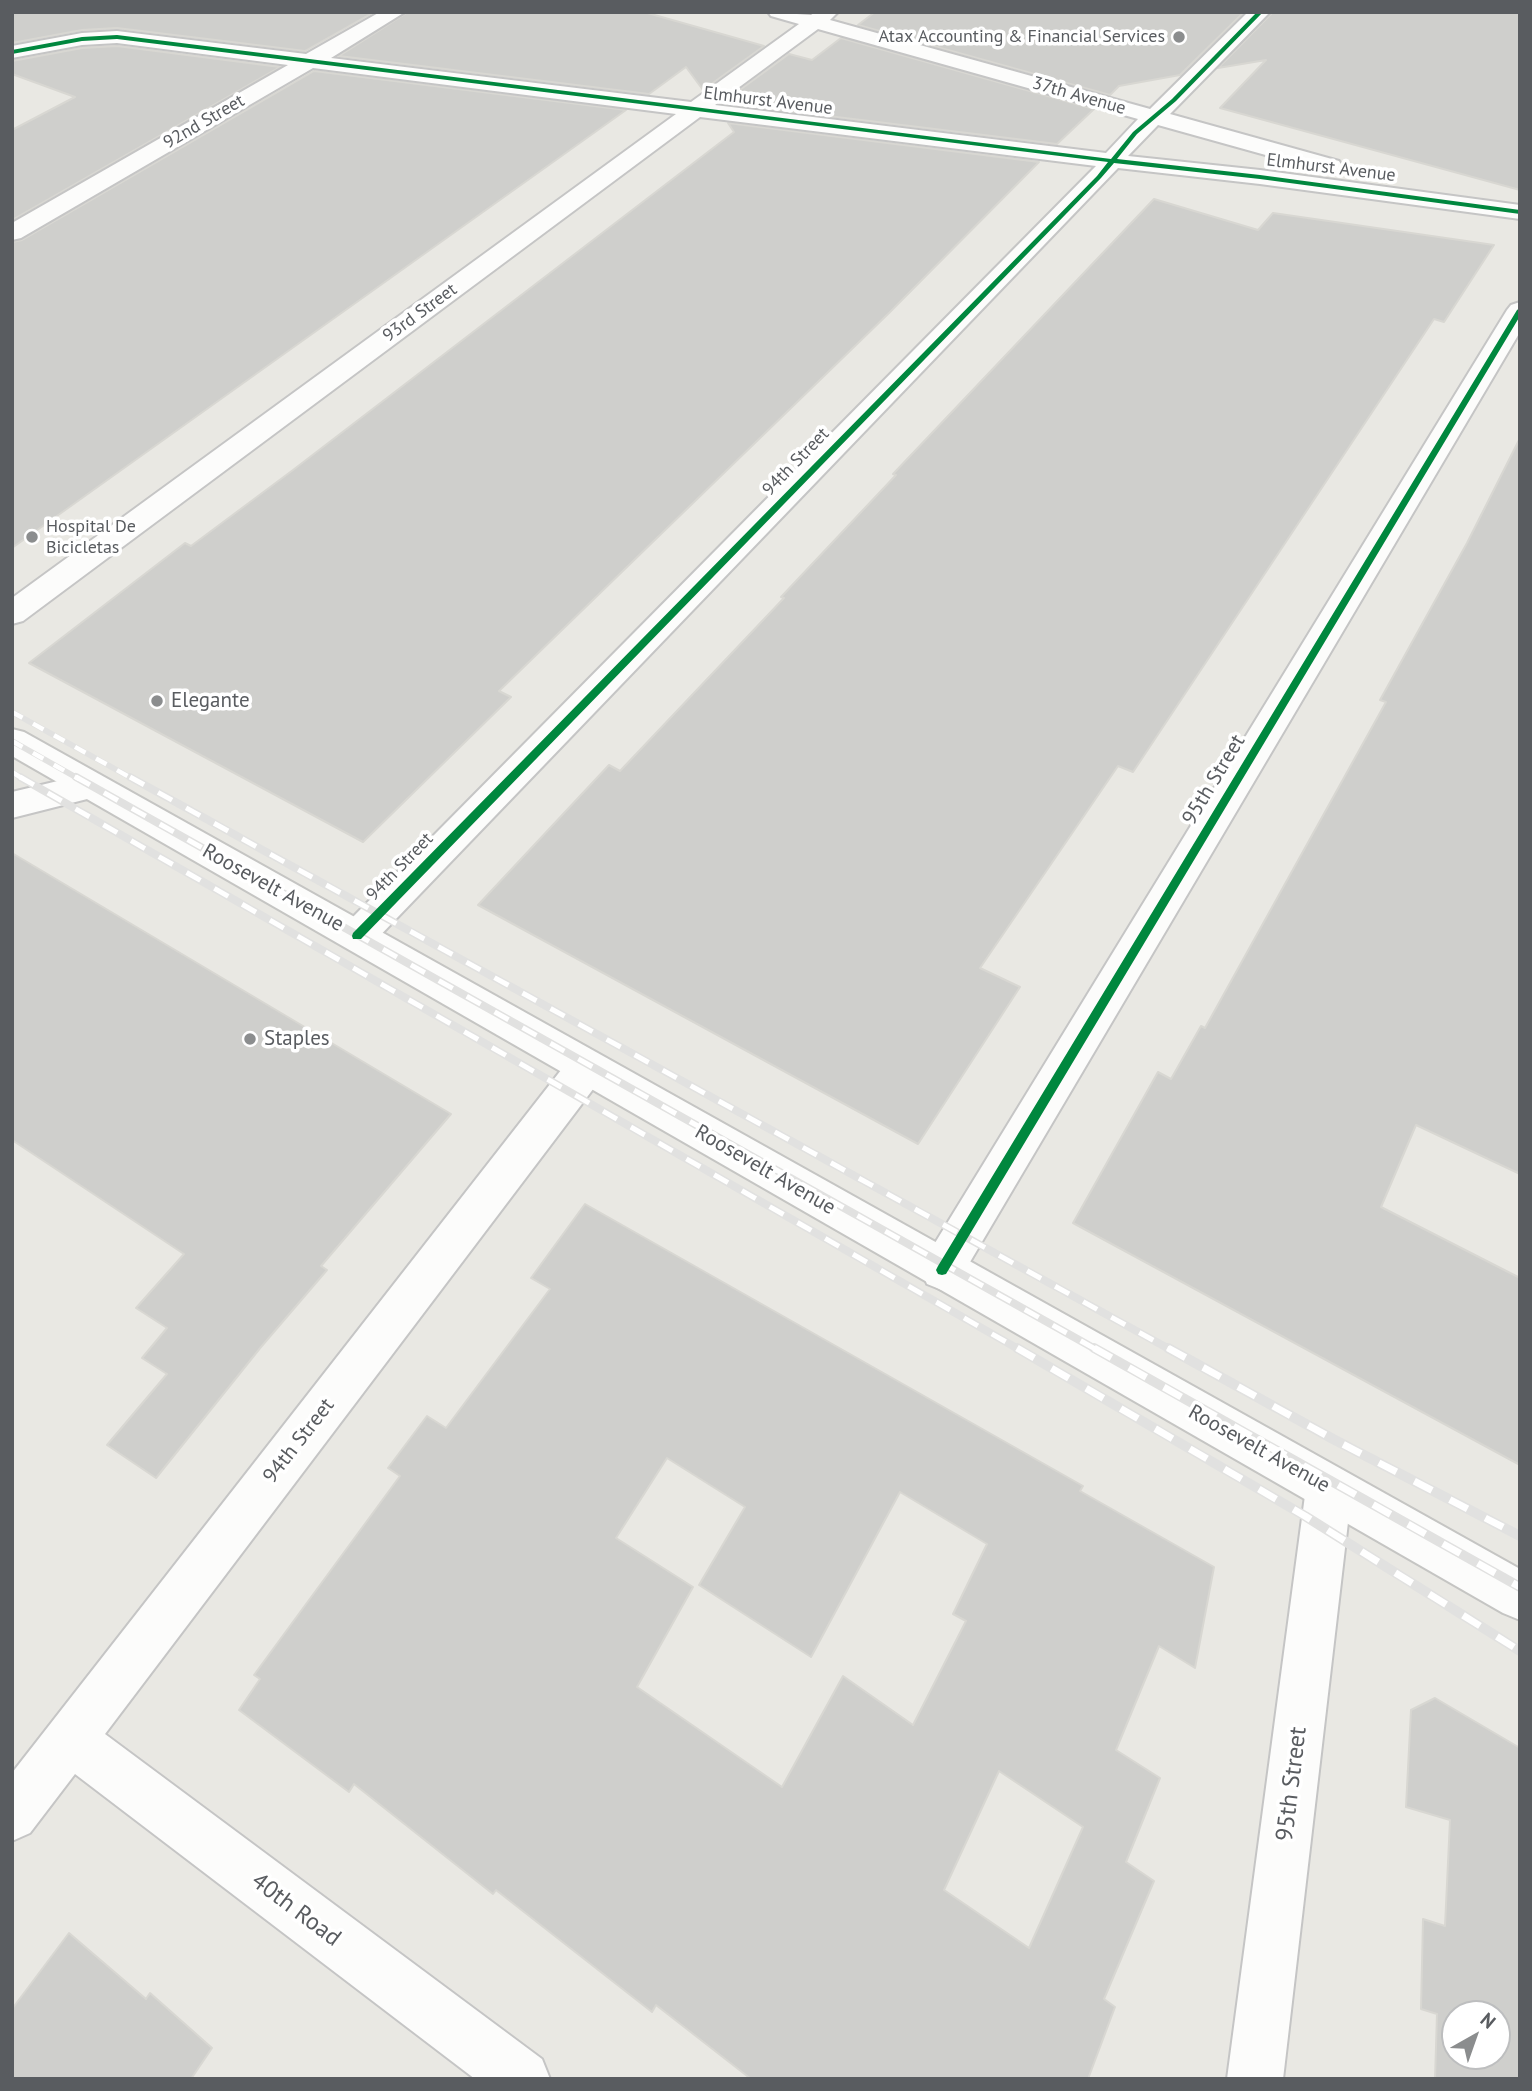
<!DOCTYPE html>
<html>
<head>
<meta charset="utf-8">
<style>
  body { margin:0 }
  #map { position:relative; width:1532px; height:2091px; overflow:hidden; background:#e9e8e3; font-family:"PT Sans",sans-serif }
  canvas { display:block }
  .frame { position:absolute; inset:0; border:14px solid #595c60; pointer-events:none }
  .north { position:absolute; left:1441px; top:2000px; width:70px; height:70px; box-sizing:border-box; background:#fff; border:2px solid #bdbebf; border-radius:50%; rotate:40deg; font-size:19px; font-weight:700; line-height:28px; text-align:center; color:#595c60 }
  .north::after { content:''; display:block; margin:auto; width:24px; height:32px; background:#8b8d8e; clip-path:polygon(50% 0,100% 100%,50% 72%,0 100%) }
</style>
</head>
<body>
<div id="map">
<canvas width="1532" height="2091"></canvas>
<div class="frame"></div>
<div class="north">N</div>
</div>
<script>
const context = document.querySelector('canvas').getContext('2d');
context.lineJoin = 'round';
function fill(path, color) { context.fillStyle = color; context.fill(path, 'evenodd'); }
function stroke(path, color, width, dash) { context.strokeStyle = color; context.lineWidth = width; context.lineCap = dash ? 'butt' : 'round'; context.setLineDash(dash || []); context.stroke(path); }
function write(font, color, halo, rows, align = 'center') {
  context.font = font + ' "PT Sans",sans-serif'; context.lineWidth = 7; context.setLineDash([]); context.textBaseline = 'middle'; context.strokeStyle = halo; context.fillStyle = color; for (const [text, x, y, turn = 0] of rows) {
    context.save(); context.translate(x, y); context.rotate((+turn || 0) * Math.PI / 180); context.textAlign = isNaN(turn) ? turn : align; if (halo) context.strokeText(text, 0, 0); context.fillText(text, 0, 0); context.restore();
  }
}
const building = new Path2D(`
  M12 12H374L305 51 117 28 82 30 12 43Z
  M408 12H644L764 46 703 90 686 67 649 94 339 56Z
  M875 12H1244L1180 75 1119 86 1110 95 858 25Z
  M1273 12H1520V190L1220 108 1266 60 1218 68Z
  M841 38 1094 109 1057 144 722 103 789 54 812 60Z
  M117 46 280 67 12 220V130L75 97 12 74V61L82 48Z
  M314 71 626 110 12 548V242L22 240Z
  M728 123 1039 162 889 313 499 691 511 697 363 842 29 663 185 543 191 546 293 470 734 132Z
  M1154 199 1258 230 1273 213 1494 245 1444 322 1434 319 1133 772 1118 766 980 968 1020 987 918 1144 478 905 609 765 620 771 784 598 781 597 896 475 893 474Z
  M1520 438V1174L1416 1125 1381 1207 1520 1278V1465L1073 1223 1158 1072 1171 1079 1201 1026 1205 1028 1386 702 1380 700 1467 543Z
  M12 853 451 1114 321 1266 327 1270 261 1347 156 1478 107 1445 167 1374 142 1358 167 1328 136 1308 184 1254 12 1140Z
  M585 1204 1083 1486 1080 1491 1214 1567 1195 1668 1159 1646 1116 1750 1160 1778 1126 1862 1154 1881 1104 1999 1115 2007 1088 2079H751L656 2005 652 2012 496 1890 493 1894 354 1784 349 1792 239 1710 260 1679 254 1675 400 1476 388 1468 427 1416 446 1428 550 1289 531 1278ZM667 1458 745 1507 699 1585 811 1657 900 1492 987 1544 953 1614 966 1621 913 1725 843 1676 782 1787 637 1687 693 1587 616 1538ZM999 1771 1083 1827 1029 1948 944 1890Z
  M1435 1698 1520 1748V2079H1435L1437 2014 1421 2009 1423 1919 1445 1926 1450 1820 1406 1807 1411 1710ZM1455 2014H1497V2056H1455Z
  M69 1933 146 1999 150 1993 212 2048 191 2079H12V2009Z`);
fill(building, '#cfcfcc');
stroke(building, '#d8d7d2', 2);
const street = new Path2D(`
  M380 12H405L331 58 691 102 799 24 771 16 768 12 811 15 815 12H838L830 20 1150 109 1248 12H1270L1170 114 1339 161 1342 166 1339 171H1323L1158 125 1128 156 1260 170 1520 205V219L1260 184 1118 168 370 946 357 951 344 946 339 936 344 926 1096 166 700 117 23 621 12 624V598L676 114 313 68 21 238 12 240V223L288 65 117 43 82 45 12 58V46L82 33 117 31 306 54ZM818 29 1138 119 1106 153 715 105Z
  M1520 302V332L957 1284 942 1290 927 1284 921 1270 927 1256 1507 310 1511 305Z
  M91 773 103 777 108 786 103 795 12 818V792Z
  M586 1051 600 1056 605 1068 600 1080 105 1734 542 2059 550 2079H475L75 1774 30 1833 12 1841V1773L572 1056Z
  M1329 1465 1345 1472 1352 1488 1283 2079H1227L1306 1488 1313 1472Z`);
const secondary = new Path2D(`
  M12 729 24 732 1520 1569V1620L1503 1613 12 756Z`);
stroke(street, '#c5c5c5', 4);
stroke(secondary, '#c5c5c3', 4);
fill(street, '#fcfcfb');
fill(secondary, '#fcfcfb');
const railFar2 = new Path2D(`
  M12 712 133 779
  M12 741 79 779
  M12 772 23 779`);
const railFar1 = new Path2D(`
  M20 777 1020 1350
  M76 777 1097 1350
  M130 777 1171 1350`);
const rail = new Path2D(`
  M1017 1348 1305 1516 1520 1651
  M1094 1348 1520 1587
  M1168 1348 1333 1439 1520 1536`);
stroke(railFar2, '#e1e1e0', 6);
stroke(railFar1, '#e1e1e0', 8);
stroke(rail, '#e1e1e0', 10);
stroke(railFar2, '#fff', 4.5, [12]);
stroke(railFar1, '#fff', 5, [16]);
stroke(rail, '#fff', 7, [20]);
fill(new Path2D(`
  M1257 12H1263L1176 101 1137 134 1117 159 1260 175 1520 210V214L1260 179 1114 163 1101 178 361 939H353L352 936 353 933 1097 176 1108 162 117 39 82 41 12 54V50L82 37 117 35 1111 159 1133 132 1172 99Z
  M1520 308V316L946 1274 942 1275 938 1274 936 1270 938 1266 1517 310Z`), '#00873e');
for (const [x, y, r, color] of [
  [1179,37,7,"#8b8d8e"],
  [32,537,7,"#8b8d8e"],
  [157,701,7,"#8b8d8e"],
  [250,1039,7,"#8b8d8e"]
]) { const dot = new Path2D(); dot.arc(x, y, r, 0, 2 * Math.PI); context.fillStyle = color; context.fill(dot); stroke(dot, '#fff', 2.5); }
write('18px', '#595c60', '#fff', [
  ["Atax Accounting & Financial Services",1165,37],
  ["Hospital De",46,527,"left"],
  ["Bicicletas",46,548,"left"]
], 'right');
write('18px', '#595c60', '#fff', [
  ["37th Avenue",1079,96,16],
  ["Elmhurst Avenue",768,101,7],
  ["92nd Street",204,122,-30],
  ["Elmhurst Avenue",1331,168,7],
  ["93rd Street",420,313,-36],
  ["94th Street",796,462,-46],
  ["94th Street",400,867,-46]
]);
write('21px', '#595c60', '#fff', [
  ["Elegante",171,701],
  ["Staples",264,1039]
], 'left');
write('21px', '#595c60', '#fff', [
  ["95th Street",1214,780,-59],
  ["Roosevelt Avenue",273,888,29],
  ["Roosevelt Avenue",765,1170,30],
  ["94th Street",299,1441,-52],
  ["Roosevelt Avenue",1259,1449,29]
]);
write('24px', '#595c60', '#fff', [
  ["95th Street",1292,1784,-83],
  ["40th Road",296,1910,37]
]);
</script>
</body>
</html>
